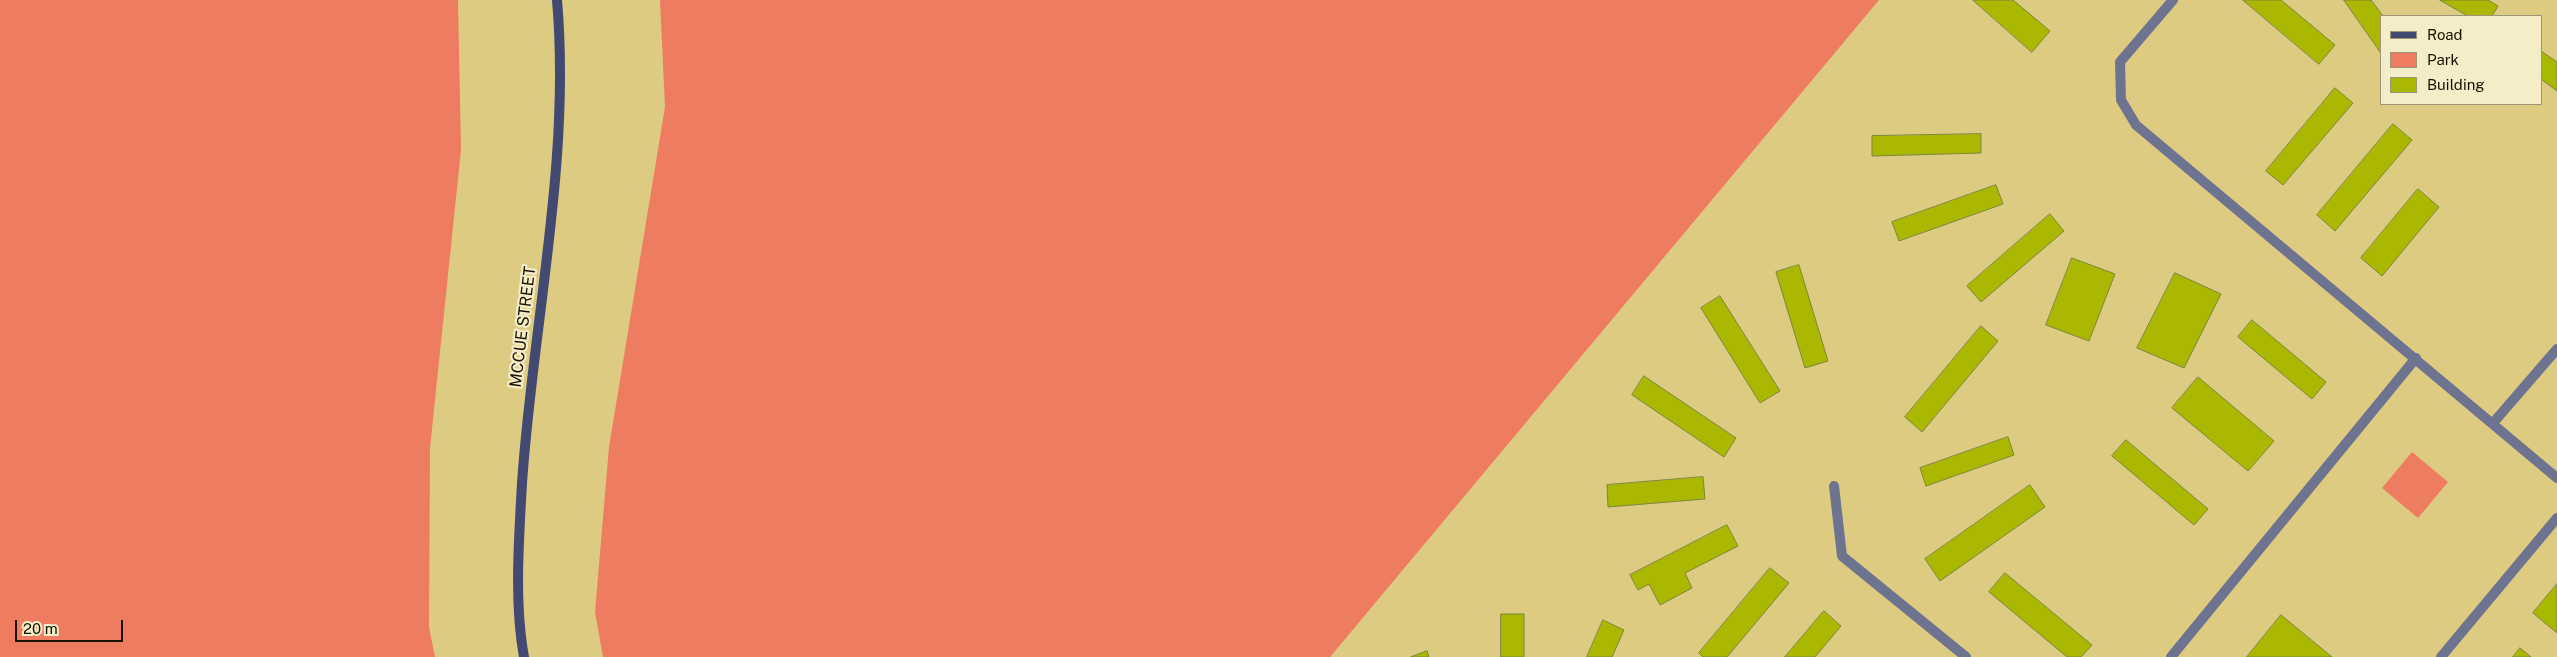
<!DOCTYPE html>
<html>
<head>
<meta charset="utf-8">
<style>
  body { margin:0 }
  #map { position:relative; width:2557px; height:657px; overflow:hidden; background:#decb82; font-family:"Public Sans",sans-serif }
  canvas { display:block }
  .legend { position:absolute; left:2380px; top:15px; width:162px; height:90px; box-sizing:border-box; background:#f5ecc8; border:1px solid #9c9578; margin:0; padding:6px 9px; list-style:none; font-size:15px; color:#171200 }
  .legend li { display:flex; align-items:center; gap:10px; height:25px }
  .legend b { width:25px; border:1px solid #9c9578 }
  .scale { position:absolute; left:15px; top:620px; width:108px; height:22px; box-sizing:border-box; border:2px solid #171200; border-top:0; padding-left:6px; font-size:15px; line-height:18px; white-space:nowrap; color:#171200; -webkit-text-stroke:4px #f5ecc8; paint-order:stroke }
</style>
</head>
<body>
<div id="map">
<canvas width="2557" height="657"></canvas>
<ul class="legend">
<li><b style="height:6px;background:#434a71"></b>Road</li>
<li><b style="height:14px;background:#ee7c60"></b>Park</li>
<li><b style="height:14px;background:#abb801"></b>Building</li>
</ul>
<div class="scale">20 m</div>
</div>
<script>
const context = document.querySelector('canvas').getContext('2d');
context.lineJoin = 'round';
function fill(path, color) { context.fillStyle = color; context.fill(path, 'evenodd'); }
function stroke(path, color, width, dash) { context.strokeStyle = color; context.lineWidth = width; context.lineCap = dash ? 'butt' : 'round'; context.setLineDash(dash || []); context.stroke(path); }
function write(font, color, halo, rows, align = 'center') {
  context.font = font + ' "Public Sans",sans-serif'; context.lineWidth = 4.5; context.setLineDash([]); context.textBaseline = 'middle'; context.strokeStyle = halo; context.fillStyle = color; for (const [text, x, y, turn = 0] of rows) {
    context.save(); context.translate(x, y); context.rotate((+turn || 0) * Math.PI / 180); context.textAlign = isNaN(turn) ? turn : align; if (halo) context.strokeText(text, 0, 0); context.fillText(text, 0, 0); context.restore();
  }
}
fill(new Path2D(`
  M0 0H458L461 150 430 448 429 627 435 657H0Z
  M660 0H1879L1330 657H603L595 612 609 447 665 107Z
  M2412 452 2448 482 2418 518 2382 488Z`), '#ee7c60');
const building = new Path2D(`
  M1973 0H2013L2050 31 2032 52Z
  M2243 0H2281L2335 45 2319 64Z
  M2344 0H2371L2383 16H2381V53Z
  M2440 0H2488L2498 6 2492 16H2468Z
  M2541 51 2557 62V91L2541 79Z
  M2335 88 2353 103 2283 185 2266 171Z
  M2393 124 2412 140 2335 231 2317 215Z
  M1981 134V153L1872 156V136Z
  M1996 185 2003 204 1899 241 1892 222Z
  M2418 189 2439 207 2382 276 2361 258Z
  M2050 214 2064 231 1981 302 1967 286Z
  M2072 258 2115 274 2089 341 2046 325Z
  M1799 265 1828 361 1805 368 1776 272Z
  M2175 273 2221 294 2184 368 2137 348Z
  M1720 296 1780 391 1760 403 1701 308Z
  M2252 320 2326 382 2312 399 2238 337Z
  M1981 326 1998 341 1922 432 1905 417Z
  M1644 376 1736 438 1724 457 1632 395Z
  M2198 377 2274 441 2248 471 2172 408Z
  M2008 437 2014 455 1926 486 1920 468Z
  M2126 440 2208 509 2194 525 2112 456Z
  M1703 477 1705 499 1608 507 1607 485Z
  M2030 485 2045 507 1940 581 1925 559Z
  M1727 525 1738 546 1685 573 1692 588 1660 605 1649 584 1638 590 1630 575Z
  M1770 568 1789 583 1727 657H1703L1699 653Z
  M2005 573 2092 645 2081 657H2067L1989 592Z
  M2557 584V633L2533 613Z
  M1824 611 1841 626 1815 657H1785Z
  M1501 614H1524V657H1501Z
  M2281 615 2332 657H2247Z
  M1603 620 1624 630 1612 657H1587Z
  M2520 648 2531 657H2513Z
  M1427 651 1429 657H1411Z`);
fill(building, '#abb801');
stroke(building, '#7c853e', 1);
stroke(new Path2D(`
  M2173 0 2120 62 2121 100 2136 125 2557 478
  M2493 423 2557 349
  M1834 486 1842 556 1966 657
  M2171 657 2416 358
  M2441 657 2557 518`), '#6e748f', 10);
stroke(new Path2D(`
  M524 657C514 603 519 538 522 483 533 322 571 161 557 0`), '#434a71', 10);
write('16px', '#171200', '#f5ecc8', [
  ["MCCUE STREET",523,327,-83]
]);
</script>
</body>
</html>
